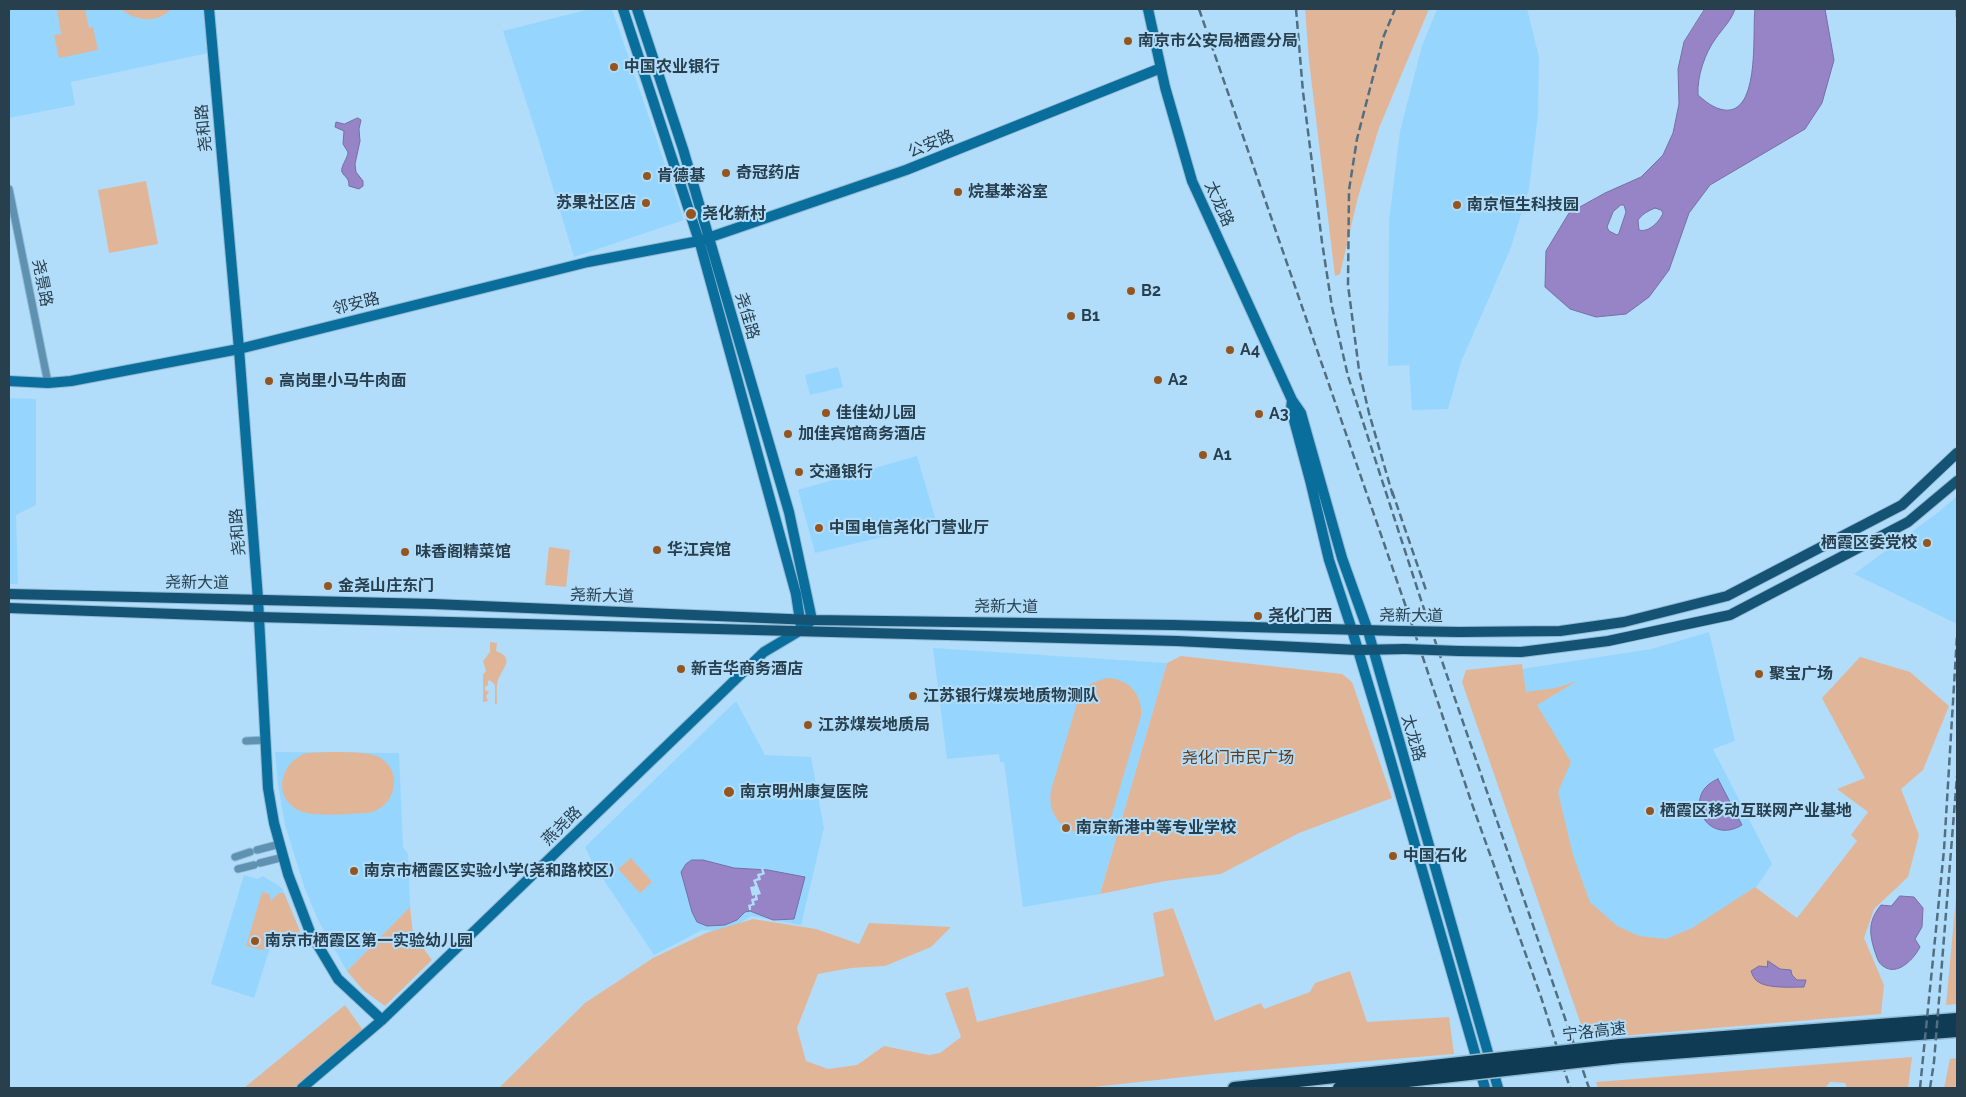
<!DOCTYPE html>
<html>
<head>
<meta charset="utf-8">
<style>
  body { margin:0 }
  #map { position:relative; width:1966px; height:1097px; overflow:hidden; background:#b1ddfa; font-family:Raleway,sans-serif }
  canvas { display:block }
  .frame { position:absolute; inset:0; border:10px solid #283f4d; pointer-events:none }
</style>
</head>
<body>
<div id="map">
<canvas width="1966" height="1097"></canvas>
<div class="frame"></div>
</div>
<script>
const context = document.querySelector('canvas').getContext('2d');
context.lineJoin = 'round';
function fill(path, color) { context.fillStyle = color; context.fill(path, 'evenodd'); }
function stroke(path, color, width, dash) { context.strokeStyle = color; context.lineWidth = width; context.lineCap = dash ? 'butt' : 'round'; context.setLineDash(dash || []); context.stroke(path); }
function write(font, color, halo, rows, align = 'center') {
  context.font = font + ' Raleway,"Noto Sans SC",sans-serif'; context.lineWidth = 4; context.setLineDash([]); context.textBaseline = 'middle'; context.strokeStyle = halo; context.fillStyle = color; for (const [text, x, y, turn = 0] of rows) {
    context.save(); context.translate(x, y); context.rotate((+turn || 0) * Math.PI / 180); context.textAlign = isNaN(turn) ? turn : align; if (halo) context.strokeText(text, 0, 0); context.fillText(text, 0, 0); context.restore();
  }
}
fill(new Path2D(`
  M9 9H203L208 53 71 82 75 105 9 118Z
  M590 9H612L684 220 574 257 537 135 503 31Z
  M1437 9H1527L1539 57 1538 115 1529 189 1510 250 1461 362 1448 409 1412 410 1409 365 1388 366 1389 221 1400 131 1422 46Z
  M838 367 843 387 810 395 805 375Z
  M9 398 36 399V505L16 515 18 584H9Z
  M917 456 937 524 815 553 798 490Z
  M1957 496V624L1854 574 1940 511Z
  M1709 632 1735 741 1713 749 1772 864 1751 895 1693 930 1618 956 1594 949 1515 670 1651 649Z
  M933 648 1167 663 1100 894 1023 907 1004 762H1000L999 754 947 759Z
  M736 701 765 755 811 757 824 828 801 925 751 916 737 925 717 931 702 930 654 955 593 864 585 847Z
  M275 752 399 753 403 847 408 854 410 907 347 971 319 922 305 889 285 825 278 784Z
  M244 875 257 879 263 876 282 888 302 936 271 945 254 998 211 984Z`), '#96d6fe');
fill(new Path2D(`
  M57 9H85L89 28 93 27 98 50 59 58 54 35 61 34Z
  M121 9H171C158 24 135 21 121 9Z
  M1305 9H1429L1379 128 1358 197 1340 274 1335 276 1309 61Z
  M146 181 158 244 109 253 98 190Z
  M549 547 570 550 566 587 545 585Z
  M490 642 497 643 496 651C516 658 502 669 498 680 496 687 497 696 497 704H495V685L490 680 488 681V685L485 687V690L489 692 486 696 488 701 483 702V675L486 671 483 661 490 652Z
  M1181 656 1342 674 1352 682 1392 798 1299 833 1221 874 1165 881 1100 894 1167 663Z
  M1860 657 1910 672 1949 706 1923 770 1901 789 1919 835 1908 877 1874 909 1864 938 1884 985 1881 1014 1586 1039 1462 682 1466 670 1522 664 1526 692 1556 688 1577 681 1537 705 1571 762 1558 792 1573 855 1590 902 1617 926 1639 936 1666 939 1692 928 1755 887 1797 918 1857 841 1851 835 1868 812 1837 789 1865 778 1822 698Z
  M1106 678C1128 678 1143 694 1141 716L1112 815C1091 849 1044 830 1051 790L1079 697 1090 684Z
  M307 753C322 752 366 750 379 757 406 772 394 813 364 813 347 814 315 817 300 811 271 798 280 761 307 753Z
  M631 858 652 882 640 893 618 869Z
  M1957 887V1004L1946 1005Z
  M262 892 269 894 271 901 279 893H284L300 931 295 935H282L271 938 267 948 262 950 246 946Z
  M410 907 413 934 432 960 385 1006 363 990 347 971Z
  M1173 908 1215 1021 1261 1003 1264 1009 1310 992 1315 983 1350 971 1367 1022 1449 1017 1454 1054 1211 1074 1085 1088H499L585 1003 653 958 706 933 753 919 816 929 859 944 869 923 951 927 931 947 885 966 851 968 818 974 797 1028 806 1061 828 1069 857 1065 884 1046 929 1055 940 1053 961 1037 945 993 968 987 977 1022 1164 976 1153 913Z
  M345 1005 363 1030 295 1088H244Z
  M1912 1057 1908 1088H1847L1845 1083 1830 1082 1825 1088H1598L1596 1082Z
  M1957 1058V1088H1944L1950 1059Z`), '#e1b698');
const water = new Path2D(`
  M1705 9H1735C1731 21 1723 28 1716 38 1705 53 1697 76 1698 95 1706 102 1713 108 1724 110 1761 115 1752 30 1755 9H1825L1834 60 1822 103 1805 129 1710 185 1689 213 1669 270 1649 297 1626 314 1596 317 1570 309 1545 287 1546 251 1569 213 1605 193 1641 177 1663 155 1673 133 1679 104 1678 69 1684 42ZM1621 205H1624L1626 212 1619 233 1617 235 1609 231 1607 227 1613 212ZM1655 208 1661 210 1663 213C1660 221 1649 233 1639 230L1638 220C1642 214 1648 211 1655 208Z
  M358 118 361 120 359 129 360 141 355 164 356 172 363 181V186L359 189 349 186C349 177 345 178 342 172 340 167 348 158 348 152L343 144 344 131 335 127 336 122 344 124Z
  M1718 779 1742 825C1706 847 1680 794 1718 779Z
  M692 860H703L734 868 768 870 805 877 794 919 773 920 750 911 745 912 737 920 725 925 707 926 697 922 692 912 681 872 686 864Z
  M1900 896 1914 897 1923 908 1922 927 1915 939 1920 947C1914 959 1897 977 1883 966 1878 963 1877 957 1875 952 1869 933 1868 921 1881 905L1891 906Z
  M1768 961 1780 969 1791 970 1792 975 1797 980H1806L1804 987C1793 987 1766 989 1757 981 1754 979 1752 974 1751 971L1759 966 1767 967Z`);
fill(water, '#9784c7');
stroke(water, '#766fa2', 1);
fill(new Path2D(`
  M761 868H763L765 874 760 876 761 880 756 881 761 894 757 895 758 900 754 901 755 905 751 906V910H749L748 905 752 904 751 899 755 898V895L752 896 750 887 755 886 753 880 758 878 757 874 762 873Z`), '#b1ddfa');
const street = new Path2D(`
  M9 189 48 383
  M246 741 265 740
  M257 850 280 844
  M235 857 250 852
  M260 863 284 857
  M238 869 254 865`);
const secondary = new Path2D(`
  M209 9 239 349 258 599 268 788 274 823 288 874 310 932 338 979 382 1020
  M623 9 701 247 796 594 801 627
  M1148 9 1165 87 1192 181 1292 400 1301 413 1342 558 1368 631 1498 1088
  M9 381 48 383 71 381 239 349 588 262 699 241 906 170 1161 68
  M1292 400 1291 409 1311 484 1329 560 1352 630 1381 727 1485 1088
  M302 1088 382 1020 764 652 801 630 812 620 789 512 683 149 637 9`);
const primary = new Path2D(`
  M9 594 433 604 812 620 1173 625 1401 631
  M9 608 258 617 1177 641 1358 650 1405 649
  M1459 632 1560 631 1624 622 1727 596 1902 505 1957 453
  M1459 651 1521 652 1608 641 1730 615 1908 522 1957 481`);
const highway = new Path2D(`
  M1620 1045 1957 1019
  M1621 1057 1957 1031
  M1234 1088 1362 1074
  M1339 1088 1363 1086`);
stroke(street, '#93bad4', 9);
stroke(secondary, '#93bad4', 12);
stroke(primary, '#93bad4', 12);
stroke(highway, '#93bad4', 15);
stroke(street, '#5f91b0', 7);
stroke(secondary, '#0a6e9c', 10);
stroke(primary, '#145373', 10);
stroke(highway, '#0f3c54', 12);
stroke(new Path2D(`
  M1199 9 1406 607 1472 804 1541 997 1570 1088
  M1296 9 1303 92 1322 242 1332 307 1348 376 1422 603 1589 1088
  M1957 9V17
  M1392 491 1427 593
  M1393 496 1369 413 1359 370 1348 285 1349 190 1357 139 1383 38 1395 9
  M1920 1088 1944 850 1957 636
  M1930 1088 1934 1062 1957 776`), '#526f81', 2.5, [8, 4]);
const primaryBridge = new Path2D(`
  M1401 631 1459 632
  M1405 649 1459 651`);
const highwayBridge = new Path2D(`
  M1362 1074 1620 1045
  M1363 1086 1621 1057`);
stroke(primaryBridge, '#93bad4', 12, []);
stroke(highwayBridge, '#93bad4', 15, []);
stroke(primaryBridge, '#145373', 10);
stroke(highwayBridge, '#0f3c54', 12);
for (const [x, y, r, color] of [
  [1128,41,5,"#95551f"],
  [614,67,5,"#95551f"],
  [726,173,5,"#95551f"],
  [647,176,5,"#95551f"],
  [958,192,5,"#95551f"],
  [646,203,5,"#95551f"],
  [1457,205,5,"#95551f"],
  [691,214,6,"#95551f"],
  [1131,291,5,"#95551f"],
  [1071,316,5,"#95551f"],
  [1230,350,5,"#95551f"],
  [1158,380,5,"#95551f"],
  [269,381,5,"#95551f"],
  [826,413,5,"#95551f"],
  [1259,414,5,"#95551f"],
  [788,434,5,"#95551f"],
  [1203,455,5,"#95551f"],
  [799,472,5,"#95551f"],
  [819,528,5,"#95551f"],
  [1927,543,5,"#95551f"],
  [657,550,5,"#95551f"],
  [405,552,5,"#95551f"],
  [328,586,5,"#95551f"],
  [1258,616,5,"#95551f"],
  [681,669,5,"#95551f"],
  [1759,674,5,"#95551f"],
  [913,696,5,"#95551f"],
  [808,725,5,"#95551f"],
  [729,792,6,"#95551f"],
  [1650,811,5,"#95551f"],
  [1066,828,5,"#95551f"],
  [1393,856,5,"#95551f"],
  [354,871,5,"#95551f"],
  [255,941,5,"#95551f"]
]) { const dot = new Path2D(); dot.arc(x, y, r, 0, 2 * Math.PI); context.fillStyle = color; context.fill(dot); stroke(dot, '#b1ddfa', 2); }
write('bold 16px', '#283f4d', '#b1ddfa', [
  ["南京市公安局栖霞分局",1138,41],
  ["中国农业银行",624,67],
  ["奇冠药店",736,173],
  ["肯德基",657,176],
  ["烷基苯浴室",968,192],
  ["苏果社区店",636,203,"right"],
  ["南京恒生科技园",1467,205],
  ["尧化新村",702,214],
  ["B2",1141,291],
  ["B1",1081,316],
  ["A4",1240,350],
  ["A2",1168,380],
  ["高岗里小马牛肉面",279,381],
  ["佳佳幼儿园",836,413],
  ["A3",1269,414],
  ["加佳宾馆商务酒店",798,434],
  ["A1",1213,455],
  ["交通银行",809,472],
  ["中国电信尧化门营业厅",829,528],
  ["栖霞区委党校",1917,543,"right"],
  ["华江宾馆",667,550],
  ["味香阁精菜馆",415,552],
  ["金尧山庄东门",338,586],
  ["尧化门西",1268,616],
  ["新吉华商务酒店",691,669],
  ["聚宝广场",1769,674],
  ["江苏银行煤炭地质物测队",923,696],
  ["江苏煤炭地质局",818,725],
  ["南京明州康复医院",740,792],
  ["栖霞区移动互联网产业基地",1660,811],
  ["南京新港中等专业学校",1076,828],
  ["中国石化",1403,856],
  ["南京市栖霞区实验小学(尧和路校区)",364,871],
  ["南京市栖霞区第一实验幼儿园",265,941]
], 'left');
write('16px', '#283f4d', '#b1ddfa', [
  ["尧和路",204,128,-95],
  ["公安路",931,144,-22],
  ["太龙路",1219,204,66],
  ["尧景路",42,283,79],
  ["邻安路",356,304,-14],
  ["尧佳路",747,316,74],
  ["尧和路",238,532,-94],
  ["尧新大道",197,583,1],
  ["尧新大道",602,596,2],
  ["尧新大道",1006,607,1],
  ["尧新大道",1411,616,1],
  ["太龙路",1413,738,74],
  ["燕尧路",562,826,-44],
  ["宁洛高速",1594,1032,-6]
]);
write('16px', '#653a17', '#b1ddfa', [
  ["尧化门市民广场",1238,758]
]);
</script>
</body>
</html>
